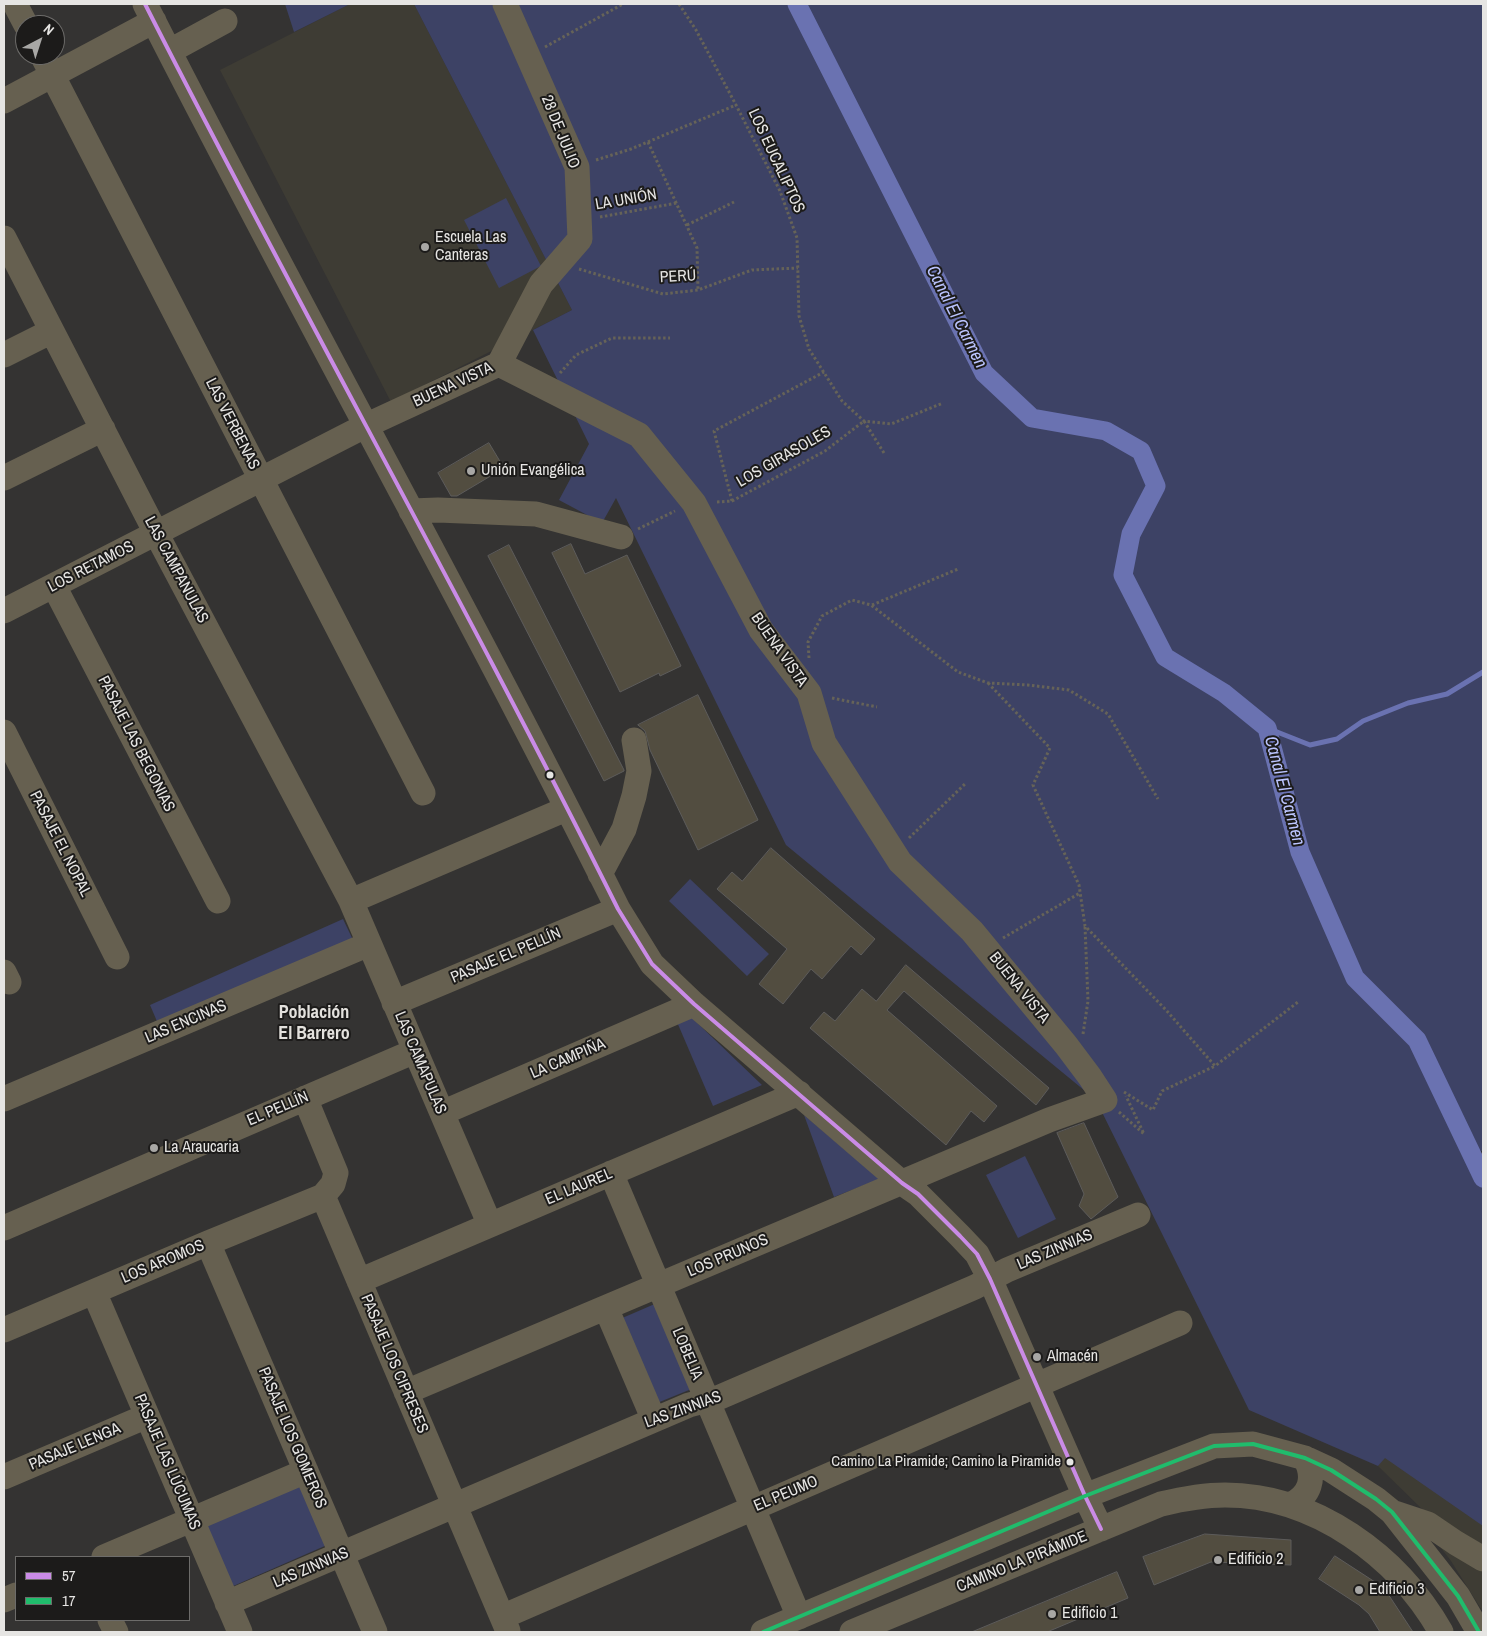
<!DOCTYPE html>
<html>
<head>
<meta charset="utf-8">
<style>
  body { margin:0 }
  #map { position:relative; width:1487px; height:1636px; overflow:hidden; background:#343332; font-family:"Archivo Narrow",sans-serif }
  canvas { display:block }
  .frame { position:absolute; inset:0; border:5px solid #e6e5e3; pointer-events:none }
  .legend { position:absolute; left:15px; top:1556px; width:175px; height:65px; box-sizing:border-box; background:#1c1b1a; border:1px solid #6d6c6a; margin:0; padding:6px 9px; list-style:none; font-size:15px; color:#e6e5e3 }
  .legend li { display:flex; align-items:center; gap:10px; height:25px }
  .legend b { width:25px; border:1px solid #6d6c6a }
  .north { position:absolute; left:15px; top:15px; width:50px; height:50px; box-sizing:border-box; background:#1c1b1a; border:1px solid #6d6c6a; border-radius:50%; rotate:40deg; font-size:14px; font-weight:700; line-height:20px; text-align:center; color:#e6e5e3 }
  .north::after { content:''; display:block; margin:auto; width:18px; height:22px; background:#a8a7a5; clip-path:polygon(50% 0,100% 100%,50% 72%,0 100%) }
</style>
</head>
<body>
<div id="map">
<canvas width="1487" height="1636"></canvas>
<div class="frame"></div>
<ul class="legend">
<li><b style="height:6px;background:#ca8be6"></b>57</li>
<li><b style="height:6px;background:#20bc6c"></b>17</li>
</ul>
<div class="north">N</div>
</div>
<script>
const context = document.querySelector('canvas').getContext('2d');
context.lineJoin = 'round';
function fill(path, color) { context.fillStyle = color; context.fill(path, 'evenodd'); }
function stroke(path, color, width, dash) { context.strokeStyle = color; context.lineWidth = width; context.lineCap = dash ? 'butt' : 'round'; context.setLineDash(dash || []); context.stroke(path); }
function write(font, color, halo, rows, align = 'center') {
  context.font = font + ' "Archivo Narrow",sans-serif'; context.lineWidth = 4; context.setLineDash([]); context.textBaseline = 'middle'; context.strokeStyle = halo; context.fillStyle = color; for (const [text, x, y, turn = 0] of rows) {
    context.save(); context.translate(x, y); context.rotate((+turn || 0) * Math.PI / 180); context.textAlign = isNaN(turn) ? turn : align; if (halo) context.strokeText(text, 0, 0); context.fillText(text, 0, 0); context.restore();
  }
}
fill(new Path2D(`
  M350 4H414L572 310 391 402 220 70Z
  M1483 1343V1612L1451 1561 1431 1535 1423 1510 1378 1466 1413 1419Z`), '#3e3c34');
fill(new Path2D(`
  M285 4H350L294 32Z
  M414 4H1483V1152L1462 1141 1483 1189V1526L1385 1458 1378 1466 1249 1410 1096 1100 786 845 616 498 602 523 559 500 589 444 533 330 572 310Z
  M506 198 541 266 499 288 464 220Z
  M690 879 769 954 747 976 669 901Z
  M343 919 353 940 159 1026 150 1005Z
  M690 1016 762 1085 713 1106 677 1022Z
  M804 1115 880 1179 834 1197Z
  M1025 1156 1056 1219 1018 1238 986 1175Z
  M657 1303 694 1388 657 1403 620 1319Z
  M298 1480 327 1545 231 1587 202 1522Z`), '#3d4265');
stroke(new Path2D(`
  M1267 728 1310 745 1337 739 1363 721 1408 703 1447 694 1483 672`), '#6a72b1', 5);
stroke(new Path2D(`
  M797 4 984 373 1032 418 1106 431 1141 451 1156 486 1131 534 1123 575 1165 657 1224 693 1267 728 1300 852 1355 978 1417 1040 1483 1178`), '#6a72b1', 19);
const building = new Path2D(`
  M489 443 504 468 457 496H451L438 473Z
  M571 544 585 574 627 555 681 666 660 676 659 673 620 692 552 553Z
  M509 545 624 770V771L604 781 488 556Z
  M698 695 758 820 698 850 650 750 645 731 638 725Z
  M771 848 875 939 861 955 851 946 822 979 811 969 783 1004 759 984 787 949 717 889 732 872 742 881Z
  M906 965 1049 1088 1036 1105 904 991 887 1010 997 1106 984 1122 971 1111 946 1145 810 1028 824 1012 835 1021 862 989 876 1001Z
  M1084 1123 1118 1197 1091 1219 1079 1206 1084 1194 1057 1133Z
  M1205 1534 1291 1540V1565L1211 1562 1154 1585 1143 1557Z
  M1335 1556 1375 1582 1390 1597 1413 1632H1380L1369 1614 1359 1605 1319 1579Z
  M1117 1572 1128 1598 1047 1632H972Z`);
fill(building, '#524d40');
stroke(building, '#5d5c5b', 1);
stroke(new Path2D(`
  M679 4 696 30 736 105 780 191 797 238 799 316 809 349 842 401 864 421 891 424 943 403
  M545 47 623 4
  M648 142 697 248 698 290
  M596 160 631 149 736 105
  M600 217 677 203
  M687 225 734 202
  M579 269 663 294 698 290 752 270 798 268
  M560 373 576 355 612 338H670
  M732 501 714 431 824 372
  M717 502 732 501 825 451 864 421 884 453
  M638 529 675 511
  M872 605 958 569
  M809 658 808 642 822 616 852 600 871 605 958 672 988 683 1028 685 1069 690 1108 714 1158 799
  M988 683 1050 748 1033 785 1079 885 1085 926 1166 1010 1215 1066 1298 1002
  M832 698 877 707
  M909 838 965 784
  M1003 938 1080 893
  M1083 1034 1088 1001 1085 926
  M1124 1092 1153 1110 1162 1091 1215 1066
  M1119 1112 1144 1134 1126 1096`), '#666358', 3, [2.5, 2.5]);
stroke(new Path2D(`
  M15 4 26 25
  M145 4C299 308 466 604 618 909L652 964 694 1004 902 1183 918 1194 960 1236 977 1254 990 1279 1085 1496 1101 1529
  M170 51 225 21
  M42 55 423 793
  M4 101 154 21
  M4 238 156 533 351 901 490 1225
  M4 355 52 331
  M499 364 541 284 580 239 577 167 505 4
  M4 478 103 429
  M411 511 438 510 536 514 621 537
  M54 586 218 901
  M4 611 365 426 499 364 639 435 694 503 761 630 809 693 824 743 900 862 972 931 1066 1045 1090 1077 1105 1100 1049 1120 406 1392
  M4 732 117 957
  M600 874 624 829 634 796 639 771 634 740
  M351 901 566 809
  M4 972 9 982
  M394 1003 618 909
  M4 1099 369 944
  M442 1113 694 1004
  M611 1173 799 1617
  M323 1196 508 1631
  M4 1228 415 1051
  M208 1243 375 1632
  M359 1281 799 1093
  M94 1292 240 1632
  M606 1308 654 1420
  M4 1330 208 1243 323 1196 333 1184 336 1173 305 1098
  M4 1477 147 1416
  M1290 1505C1310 1496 1316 1478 1305 1458
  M1392 1512 1428 1524 1456 1543 1483 1559
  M104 1557 306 1471
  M4 1600 16 1595
  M227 1603 689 1405 720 1397 975 1287 1007 1270 1138 1215
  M502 1617 1180 1323
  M110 1620 116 1632
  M763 1632 1085 1496 1214 1446 1253 1444 1305 1458 1331 1470 1376 1499 1392 1512 1458 1596 1479 1632
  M852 1632 1161 1504C1182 1499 1203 1495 1225 1495 1315 1495 1398 1556 1441 1632`), '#666050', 25);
stroke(new Path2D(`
  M145 4C299 308 466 604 618 909L652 964 694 1004 902 1183 918 1194 960 1236 977 1254 990 1279 1085 1496 1101 1529`), '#ca8be6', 4);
stroke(new Path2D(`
  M763 1632 1085 1496 1214 1446 1253 1444 1305 1458 1331 1470 1376 1499 1392 1512 1458 1596 1479 1632`), '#20bc6c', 4);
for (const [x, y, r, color] of [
  [425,247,5,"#a8a7a5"],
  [471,471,5,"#a8a7a5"],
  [550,775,4.5,"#e6e5e3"],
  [154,1148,5,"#a8a7a5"],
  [1037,1357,5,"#a8a7a5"],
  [1070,1462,4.5,"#e6e5e3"],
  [1218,1560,5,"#a8a7a5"],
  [1359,1590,5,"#a8a7a5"],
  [1052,1614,5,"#a8a7a5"]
]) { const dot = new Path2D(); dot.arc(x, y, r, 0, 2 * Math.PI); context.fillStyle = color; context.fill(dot); stroke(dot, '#1c1b1a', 2); }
write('15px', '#e6e5e3', '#1c1b1a', [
  ["Camino La Piramide; Camino la Piramide",1061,1462]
], 'right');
write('16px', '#e6e5e3', '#1c1b1a', [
  ["28 DE JULIO",560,132,68],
  ["LOS EUCALIPTOS",776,161,65],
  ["LA UNIÓN",626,200,-10],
  ["PERÚ",678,277,-3],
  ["BUENA VISTA",453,385,-25],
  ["LAS VERBENAS",232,424,63],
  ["LOS GIRASOLES",784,457,-30],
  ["LOS RETAMOS",91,567,-27],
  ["LAS CAMPANULAS",176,570,62],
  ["BUENA VISTA",779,650,55],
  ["PASAJE LAS BEGONIAS",136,744,63],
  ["PASAJE EL NOPAL",60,844,63],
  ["PASAJE EL PELLÍN",506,956,-23],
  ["BUENA VISTA",1019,988,51],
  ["LAS ENCINAS",186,1022,-23],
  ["LA CAMPIÑA",568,1059,-23],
  ["LAS CAMAPULAS",420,1063,67],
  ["EL PELLÍN",278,1109,-23],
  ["EL LAUREL",579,1187,-23],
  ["LAS ZINNIAS",1055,1250,-23],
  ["LOS PRUNOS",728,1256,-23],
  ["LOS AROMOS",163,1262,-23],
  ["LOBELIA",687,1354,67],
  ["PASAJE LOS CIPRESES",394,1364,67],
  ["LAS ZINNIAS",683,1410,-20],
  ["PASAJE LOS GOMEROS",292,1438,67],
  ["PASAJE LENGA",75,1447,-23],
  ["PASAJE LAS LÚCUMAS",167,1462,67],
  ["EL PEUMO",786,1494,-23],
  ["CAMINO LA PIRÁMIDE",1022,1562,-22],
  ["LAS ZINNIAS",311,1568,-23]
]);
write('16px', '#e6e5e3', '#1c1b1a', [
  ["Escuela Las",435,238],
  ["Canteras",435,256],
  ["Unión Evangélica",481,471],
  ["La Araucaria",164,1148],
  ["Almacén",1047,1357],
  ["Edificio 2",1228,1560],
  ["Edificio 3",1369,1590],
  ["Edificio 1",1062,1614]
], 'left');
write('italic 18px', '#bbc4fe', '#1c1b1a', [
  ["Canal El Carmen",956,317,63],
  ["Canal El Carmen",1284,791,75]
]);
write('bold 18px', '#e3e1dd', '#1c1b1a', [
  ["Población",314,1013],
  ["El Barrero",314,1034]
]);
</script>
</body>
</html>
